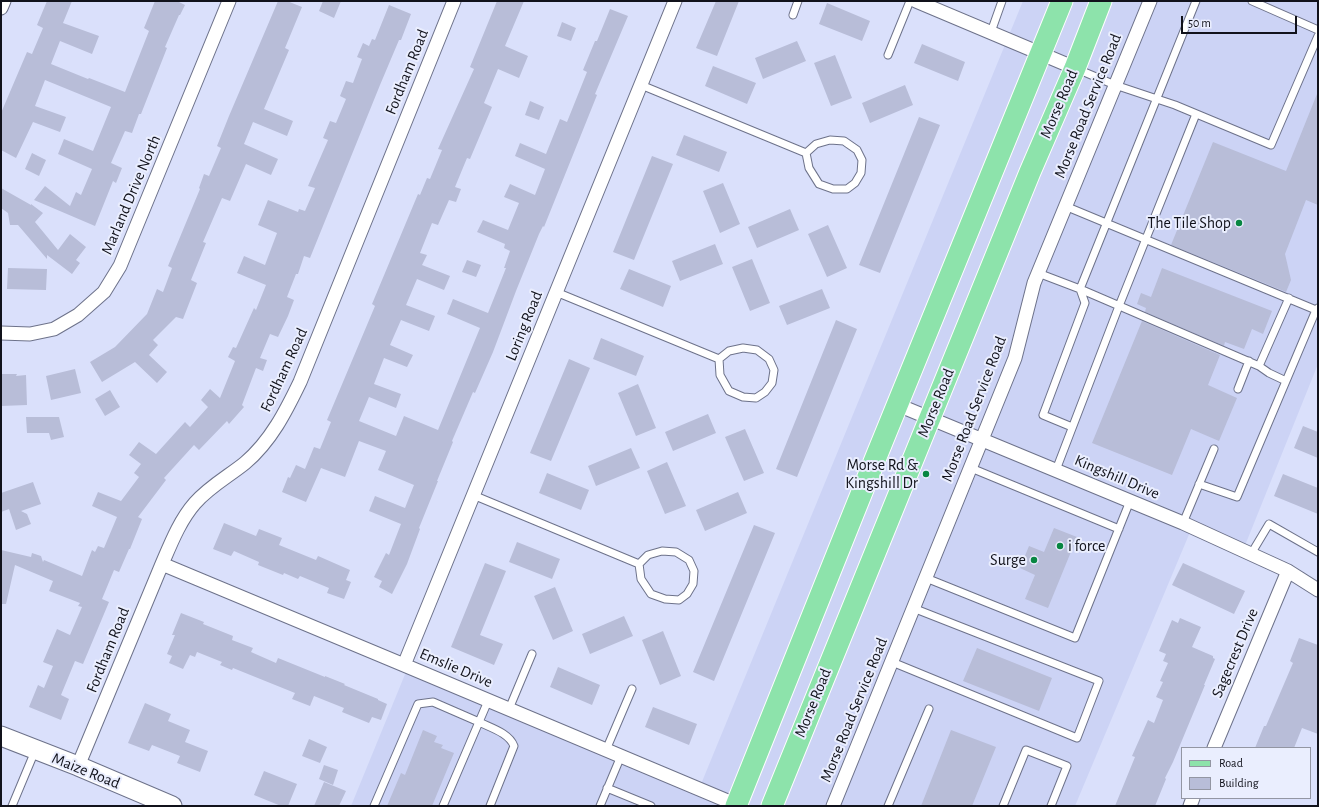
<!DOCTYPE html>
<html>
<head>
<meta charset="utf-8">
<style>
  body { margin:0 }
  #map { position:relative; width:1319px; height:807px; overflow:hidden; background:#dae0fb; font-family:"Alegreya Sans",sans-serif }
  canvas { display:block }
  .frame { position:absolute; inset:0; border:2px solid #11121b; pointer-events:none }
  .legend { position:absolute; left:1181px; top:747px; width:130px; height:52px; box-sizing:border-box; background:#eaeefe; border:1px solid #9396a3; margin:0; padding:5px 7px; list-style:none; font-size:12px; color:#11121b }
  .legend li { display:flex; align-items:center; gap:8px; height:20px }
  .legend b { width:20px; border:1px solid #9396a3 }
  .scale { position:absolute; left:1181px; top:16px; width:116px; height:18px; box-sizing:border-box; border:2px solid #11121b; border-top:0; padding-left:5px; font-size:12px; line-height:14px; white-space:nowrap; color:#11121b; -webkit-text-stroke:3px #eaeefe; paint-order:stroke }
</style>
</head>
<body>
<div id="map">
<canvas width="1319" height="807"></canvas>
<div class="frame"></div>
<ul class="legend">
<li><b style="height:5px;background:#8de3ab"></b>Road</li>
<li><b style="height:11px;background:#b8bdd8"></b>Building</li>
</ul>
<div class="scale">50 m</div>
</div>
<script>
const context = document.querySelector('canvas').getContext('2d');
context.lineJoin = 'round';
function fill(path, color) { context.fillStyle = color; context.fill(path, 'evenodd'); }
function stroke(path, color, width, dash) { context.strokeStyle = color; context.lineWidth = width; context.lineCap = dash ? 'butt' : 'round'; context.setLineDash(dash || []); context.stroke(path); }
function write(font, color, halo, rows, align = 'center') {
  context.font = font + ' "Alegreya Sans",sans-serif'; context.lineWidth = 4; context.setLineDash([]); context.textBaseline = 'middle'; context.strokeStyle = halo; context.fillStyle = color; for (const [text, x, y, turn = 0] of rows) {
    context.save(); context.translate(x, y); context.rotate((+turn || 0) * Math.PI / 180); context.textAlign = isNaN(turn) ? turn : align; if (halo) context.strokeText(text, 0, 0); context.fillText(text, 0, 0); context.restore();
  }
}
fill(new Path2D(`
  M1023 1H1318V364L1244 548 1193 525 1075 806H351L408 667 699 789Z`), '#ccd3f5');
fill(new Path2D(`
  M47 1H72L63 23 99 36 92 54 60 41 51 64 88 79 89 78 125 92 149 31 144 28 155 1H177L185 5 180 15H179L165 47 167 48 141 114H139L132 133 125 131 111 163 122 168 116 183 113 181 95 226 34 200 45 186 70 206 76 192 81 195 92 169 58 154 64 139 93 151 111 107 45 80 35 106 66 117 60 132 33 122 16 158 1 150V113L27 52 32 54 43 28 37 25Z
  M278 1H287L302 7 285 48 289 50 264 109 293 121 287 136 253 122 244 144 278 159 271 175 246 164 230 201 222 198 203 242 206 243 191 280 197 283 183 319 176 317 153 340 158 345 149 355 167 372 157 383 135 362 102 382 90 362 115 347 147 314 157 289 163 292 172 268 168 266 200 189 199 188 204 174 209 176 221 148 217 146 229 116Z
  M323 1H341L334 18 319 11Z
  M497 1H524L505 46 528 56 519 78 498 69 484 103 492 107 470 159 467 158 455 187 461 189 456 202 449 200 438 225 432 223 420 253 427 255 422 265 450 276 444 290 417 279 406 305 435 316 429 331 401 320 390 345 413 355 407 367 384 358 374 384 401 394 396 408 369 397 359 421 396 436 404 416 438 430 480 328 447 314 453 299 488 313 506 268H504L510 251 504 248 505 244 477 232 483 220 508 230 519 203 504 197 510 184 535 195 545 169 515 156 520 143 546 154 560 119 567 122 587 72 583 70 595 41H597L610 9 628 16 595 94 597 95 544 227 543 226 539 234 516 291 493 352 475 393 473 392 452 441 453 442 437 481H438L419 528 420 529 407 564 392 594 379 587 382 581 374 577 386 553 389 555 401 524 369 511 375 496 405 508 414 485 378 470 386 451 359 441 345 477 321 468 306 502 282 492 288 477 290 478 296 465 305 469 314 447 320 449 331 422 327 420 375 306 372 304 418 194 420 195 427 178 430 179 442 150 438 149 474 69 470 67Z
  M716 1H739L717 56 696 48Z
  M827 3 870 21 862 41 819 24Z
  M389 5 411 14 401 40H399L380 85 310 258 304 256 298 274H296L287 297 294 300 288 316 278 337 270 334 260 358 267 360 263 371 256 368 242 405 244 407 229 424 227 421 199 450 194 445 164 478 166 480 138 517 142 519 130 549H129L119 572 114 570 102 599 109 602 83 664 75 661 61 695 69 699 61 720 29 707 38 685 44 688 53 666 43 662 57 629 70 635 82 607 78 606 80 603 49 591 53 581 15 565 6 604H1V550L31 557 32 553 41 556 43 562 44 560 82 576 92 550 95 552 98 546 104 548 117 517 92 506 98 492 121 501 139 477 134 473 141 464 129 455 139 442 156 454 185 422 190 427 208 407 201 400 210 389 220 398 235 361 228 357 233 347 236 348 254 308 256 310 266 285 237 273 244 256 265 265 277 233 258 225 268 200 298 212 299 209 305 211 315 188 308 186 328 140 323 138 330 121 336 123 346 99 340 96 346 81 353 83 362 59 357 57 363 43 369 46 372 39 375 40Z
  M562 22 576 28 571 41 557 36Z
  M797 41 806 61 763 79 755 58Z
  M922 44 965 62 958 81 914 63Z
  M835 55 852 98 831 106 814 63Z
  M713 66 756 83 747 104 705 86Z
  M905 85 913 105 870 123 862 103Z
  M1317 94 1318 205 1306 200 1285 254 1291 280 1286 292 1171 245 1213 142 1286 171Z
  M530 101 544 107 539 120 525 115Z
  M919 117 940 125 880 273 859 265Z
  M684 135 727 152 719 172 676 155Z
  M32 153 46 160 39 176 25 169Z
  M652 156 673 164 634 260 613 252Z
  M723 183 740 224 720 233 703 191Z
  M1 188 31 205V204L43 213 35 222 58 250 70 234 86 247 76 260 80 263 72 274 47 255V259L18 225H10L8 213 1 208Z
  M790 209 799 230 757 248 748 227Z
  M828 225 847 268 827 277 808 234Z
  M715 244 723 264 680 281 672 261Z
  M752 259 770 303 750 311 732 267Z
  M467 260 481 265 476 277 462 272Z
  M8 268 47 269 46 290 7 289Z
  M1162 268 1272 311 1263 334 1252 329 1244 349 1225 342 1224 346 1145 312 1146 308 1137 304 1141 293 1151 297Z
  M629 269 671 286 663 307 620 289Z
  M822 289 830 308 787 325 779 306Z
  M836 320 857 329 797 477 776 469Z
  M1142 321 1220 355 1208 385 1237 398 1219 441 1191 429 1172 475 1092 443Z
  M601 338 644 356 636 376 593 359Z
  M569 359 590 368 551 461 530 453Z
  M75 369 81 393 51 400 46 376Z
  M1 374H17L16 376 26 375 27 405 1 406Z
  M638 384 656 428 636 436 618 393Z
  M110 390 120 407 105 416 95 399Z
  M708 414 716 433 673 451 665 432Z
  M26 417H59L64 437 51 440 49 433H27Z
  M1303 426 1318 432V458L1294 448Z
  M745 429 764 473 744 481 725 437Z
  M631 448 640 468 596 486 588 466Z
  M667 462 686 506 665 514 647 471Z
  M547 473 589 490 581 510 539 493Z
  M1283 474 1318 488V514L1274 496Z
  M33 482 41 504 21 511 27 514 31 524 16 530 9 509 1 512V493Z
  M738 492 747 513 705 531 696 510Z
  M224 523 256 536 259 529 282 538 279 545 316 560 318 556 350 570 346 580 351 582 344 599 327 593 329 588 300 576 298 579 284 573 283 575 258 565 259 562 234 551 231 556 213 549Z
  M754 525 775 533 714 681 693 672Z
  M1054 528 1077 537 1048 608 1025 599 1035 575 1020 568 1029 546 1044 552Z
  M517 542 560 559 552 579 509 562Z
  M485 563 506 571 480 635 503 644 494 665 451 647Z
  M1183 563 1245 591 1234 614 1172 585Z
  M555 587 573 631 553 640 534 596Z
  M181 613 204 622 203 624 233 636 232 640 253 648 251 652 276 663 278 658 325 677V676L345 684 344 685 378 699V700L387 704 381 720 372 717 369 723 342 712 344 708 314 696 310 706 292 699 295 693 233 668 232 670 220 665 222 662 197 652 195 657 190 655 183 669 169 663 172 656 167 654 175 635H172Z
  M624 616 633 636 590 654 582 634Z
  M1180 618 1201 627 1192 647 1213 656V658L1215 659 1204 685H1205L1173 762 1165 778 1166 779 1155 806H1115L1135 757 1132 756 1148 720 1154 723 1163 700 1156 697 1163 682 1160 681 1168 663 1163 661 1166 654 1159 651 1172 620 1178 623Z
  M663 631 681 676 660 685 642 640Z
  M1299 638 1318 645V734L1302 728 1294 748H1255L1264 726H1266L1293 663 1290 661Z
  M977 648 1052 678 1039 711 963 681Z
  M558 667 600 685 592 705 550 687Z
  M145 703 171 714 168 721 190 730 185 742 208 751 200 772 177 763 180 756 152 745 149 751 128 743Z
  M653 707 697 724 689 745 645 727Z
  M423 730 437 736 434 742 443 745 441 748 454 753 432 806H387L401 773 405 775Z
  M951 730 996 747 972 806H921Z
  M309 739 327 747 320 763 302 756Z
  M324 765 338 770 333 785 319 779Z
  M264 771 297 784 288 806H281L254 795Z
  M324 782 346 791 339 806H314Z`), '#b8bdd8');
const lane = new Path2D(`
  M1252 1 1318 30
  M793 15 798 1
  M991 32 1002 1
  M888 55 910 1
  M1077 69 1115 85 1175 105 1271 145 1318 36
  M641 85 806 153
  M830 140 844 141 857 150 862 160 861 173 855 183 847 189H833L819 184 809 168 806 153 816 144Z
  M1065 206 1316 310 1318 308
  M1038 273 1080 289 1259 366 1289 298
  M556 292 719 359
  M743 348 757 350 769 359 774 370 772 383 765 392 756 398 743 397 729 391 720 375 719 359 729 351Z
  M1259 366 1269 373 1286 381
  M1238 389 1249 361
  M1072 427 1043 415 1085 303 1080 289 1196 1
  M971 468 1119 529
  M1056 470 1119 306 1196 114
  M1199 484 1237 497 1316 310
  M473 495 639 564
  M1183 523 1214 449
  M662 551 676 552 689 560 694 571 693 584 687 594 679 600 665 599 651 594 641 579 639 564 648 555Z
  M1251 554 1269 524 1318 552
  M926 578 1075 638 1130 501
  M892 662 1077 738 1099 681 913 608
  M509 709 532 654
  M606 750 632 689
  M607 788 651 806
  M12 806 35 751
  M374 806 418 704 433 702 479 722 488 701
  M443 806 479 722C491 728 509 733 514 746L490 806
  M600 806 621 756
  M888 806 929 709
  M1003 806 1026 750 1067 766 1051 806`);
const street = new Path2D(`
  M916 1 1075 68
  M1 8 4 1
  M1 333 30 334 54 329 78 315 104 292 120 266 229 1
  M898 405 1183 523 1288 571 1318 590
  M162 564 404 665 737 805
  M404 665 675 1
  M1214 748 1288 571
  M78 766 162 564C171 543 180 520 195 503 210 486 229 476 245 463 271 441 286 411 300 382L454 1
  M833 806 1015 358 1034 283 1150 1
  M1190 806 1193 798`);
const secondary = new Path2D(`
  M1 736 78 766 172 806`);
const primary = new Path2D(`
  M736 806 876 457 1062 1
  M772 806 1030 172 1075 68 1101 1`);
stroke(lane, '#6d728a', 9);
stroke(street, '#6d728a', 15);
stroke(secondary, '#6d728a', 21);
stroke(primary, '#fff', 23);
stroke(lane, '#fff', 7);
stroke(street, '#fff', 13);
stroke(secondary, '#fff', 19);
stroke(primary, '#8de3ab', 21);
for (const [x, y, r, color] of [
  [1239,223,4,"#078641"],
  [926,474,4,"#078641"],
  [1060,546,4,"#078641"],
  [1034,560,4,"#078641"]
]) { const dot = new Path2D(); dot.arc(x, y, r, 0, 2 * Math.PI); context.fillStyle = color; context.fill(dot); stroke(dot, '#eaeefe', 1.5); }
write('16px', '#11121b', '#eaeefe', [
  ["Fordham Road",407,72,-68],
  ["Morse Road",1059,104,-67],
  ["Morse Road Service Road",1088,106,-68],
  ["Marland Drive North",131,195,-67],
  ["Loring Road",524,326,-68],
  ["Fordham Road",284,370,-65],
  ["Morse Road",936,403,-68],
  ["Morse Road Service Road",974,409,-69],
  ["Kingshill Drive",1117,477,23],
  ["Fordham Road",108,650,-68],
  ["Sagecrest Drive",1235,653,-67],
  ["Emslie Drive",456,668,23],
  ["Morse Road",813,703,-68],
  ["Morse Road Service Road",854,710,-68],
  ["Maize Road",86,771,22]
]);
write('16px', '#11121b', '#eaeefe', [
  ["The Tile Shop",1231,223],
  ["Morse Rd &",918,465],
  ["Kingshill Dr",918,483],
  ["i force",1068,546,"left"],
  ["Surge",1026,560]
], 'right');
</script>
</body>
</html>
